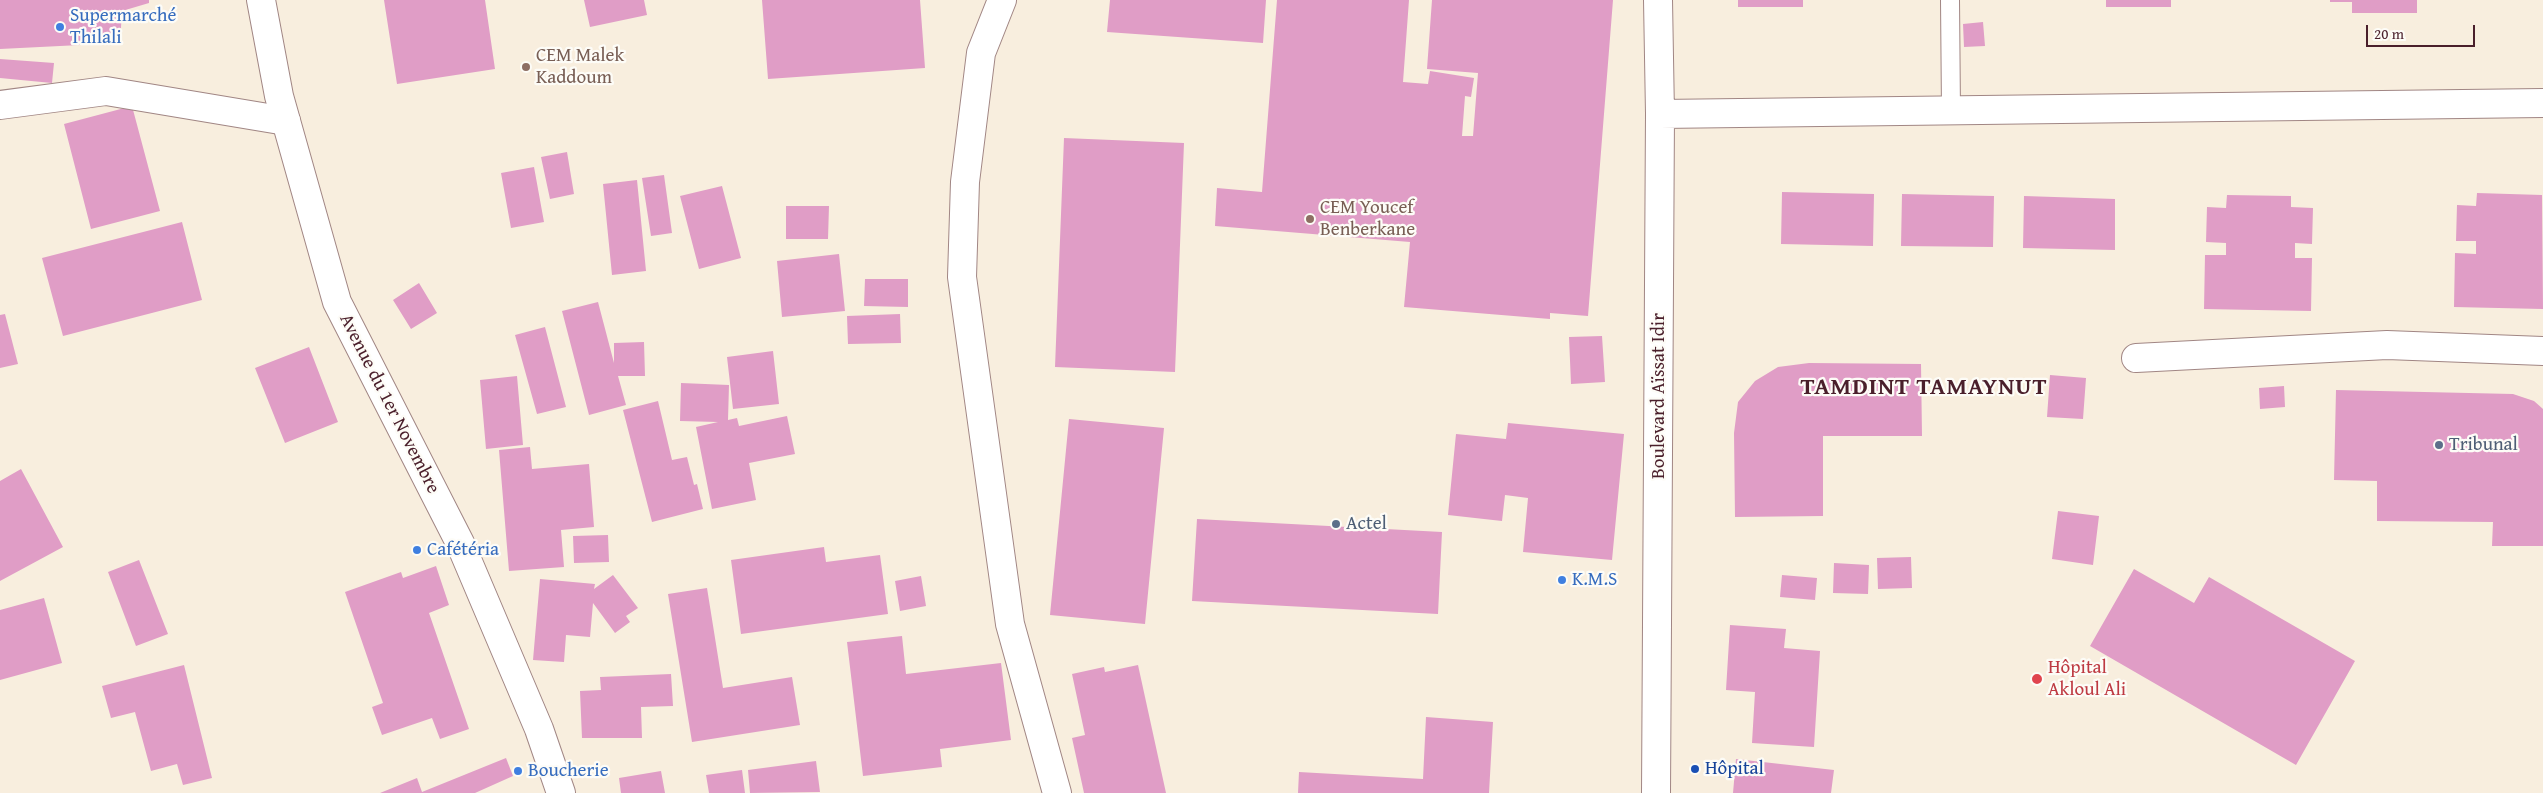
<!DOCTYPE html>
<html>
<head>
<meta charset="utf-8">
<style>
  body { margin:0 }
  #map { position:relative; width:2543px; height:793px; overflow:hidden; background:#f8eede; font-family:"Gentium Book Plus",serif }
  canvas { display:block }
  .scale { position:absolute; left:2366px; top:25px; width:109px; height:22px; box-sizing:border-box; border:2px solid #4a1f2b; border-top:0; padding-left:6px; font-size:15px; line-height:18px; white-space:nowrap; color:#4a1f2b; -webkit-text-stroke:4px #fdfcf7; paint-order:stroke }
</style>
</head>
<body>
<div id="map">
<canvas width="2543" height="793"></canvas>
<div class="scale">20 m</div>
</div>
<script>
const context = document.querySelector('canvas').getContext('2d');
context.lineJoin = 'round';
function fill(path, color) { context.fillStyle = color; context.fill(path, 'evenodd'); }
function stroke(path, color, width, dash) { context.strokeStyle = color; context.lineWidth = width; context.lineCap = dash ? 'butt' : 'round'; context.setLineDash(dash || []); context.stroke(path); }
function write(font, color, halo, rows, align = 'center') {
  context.font = font + ' "Gentium Book Plus",serif'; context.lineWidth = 4.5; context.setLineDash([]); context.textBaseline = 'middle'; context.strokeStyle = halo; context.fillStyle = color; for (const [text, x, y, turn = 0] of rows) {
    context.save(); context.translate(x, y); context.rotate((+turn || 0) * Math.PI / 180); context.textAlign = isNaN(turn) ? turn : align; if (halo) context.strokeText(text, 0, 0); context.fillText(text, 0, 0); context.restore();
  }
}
fill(new Path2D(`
  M0 0H149V3L122 11 120 43 0 49Z
  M384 0H485L495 69 397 84Z
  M584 0H644L647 15 590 27Z
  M762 0H920L925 68 768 79Z
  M1110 0H1266L1263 43 1107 32Z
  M1277 0H1409L1403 82 1428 84 1430 71 1474 78 1471 97 1465 96 1462 136H1473L1478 73 1427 69 1432 0H1613L1588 316 1550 313V319L1404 307 1410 242 1215 226 1217 188 1262 192Z
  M1738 0H1803V7H1738Z
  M2106 0H2171V7H2106Z
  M2330 0H2417V13H2352V2H2330Z
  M1983 22 1985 46 1964 47 1963 24Z
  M0 59 54 63 52 83 0 78Z
  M132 106 160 211 91 229 64 124Z
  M1064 138 1184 143 1175 372 1055 367Z
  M567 152 574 194 550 199 541 157Z
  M534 167 544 222 511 228 501 173Z
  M664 175 672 233 651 236 642 178Z
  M637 180 646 271 612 275 603 184Z
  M722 186 741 258 699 269 680 196Z
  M1782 192 1874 194 1873 246 1781 244Z
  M2477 193 2542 195 2543 309 2454 307 2455 253 2476 254V241H2456L2457 205 2476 206Z
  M1902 194 1994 196 1993 247 1901 246Z
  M2227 195 2291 196V207L2313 208 2312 244 2295 243V258H2312L2311 311 2204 309 2205 255H2226V243L2206 242 2207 207 2226 208Z
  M2024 196 2115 199V250L2023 248Z
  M786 206H829L828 239H786Z
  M182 222 202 300 63 336 42 258Z
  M839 254 845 311 782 317 777 261Z
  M865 279H908V307L864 306Z
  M419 283 437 313 411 329 393 300Z
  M598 302 614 363V343L644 342 645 376H618L626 405 589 415 562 311Z
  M5 314 18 364 0 368V315Z
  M900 314 901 343 848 344 847 316Z
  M545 327 566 407 537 414 515 335Z
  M1602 336 1605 382 1571 384 1569 337Z
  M309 347 338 422 285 443 255 368Z
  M773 351 779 404 733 409 727 357Z
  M1809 363 1921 364 1922 436H1823V516L1735 517 1734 433 1738 402 1755 381 1778 367Z
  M2050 375 2086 378 2083 419 2047 417Z
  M517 376 523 445 486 449 480 380Z
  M681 383 729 385 728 420 737 418 739 426 787 416 795 454 749 463 756 500 712 509 696 427 718 422 680 421Z
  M2284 386 2285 407 2260 409 2259 388Z
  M2336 390 2513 394 2534 401 2543 409V546H2492L2493 522 2377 521V481L2334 480Z
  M658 401 672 460 687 457 694 485 697 484 703 509 652 522 623 410Z
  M1069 419 1164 428 1145 624 1050 615Z
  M1508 423 1624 434 1612 560 1523 552 1528 498 1505 495 1502 521 1448 515 1456 434 1506 439Z
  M530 447 532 469 589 464 594 527 561 530 564 567 509 571 499 450Z
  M21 469 63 547 0 581V481Z
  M2058 511 2099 516 2093 565 2052 559Z
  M1197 519 1442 532 1438 614 1192 601Z
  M608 535 609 562 574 563 573 536Z
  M824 547 826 562 880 555 888 614 741 634 731 560Z
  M1911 557 1912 588 1878 589 1877 558Z
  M139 560 168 634 136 646 108 572Z
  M1834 563 1869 565 1868 594 1833 593Z
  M436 566 449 605 429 613 469 729 440 739 432 718 382 735 372 707 383 703 345 592 401 572 403 578Z
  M2134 569 2194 603 2209 577 2355 661 2296 765 2090 646Z
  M613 575 638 608 626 616 630 622 615 633 593 603 590 637 566 635 564 662 533 660 540 579 595 584 594 589Z
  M1782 575 1817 578 1815 600 1780 597Z
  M921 576 926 606 900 611 895 581Z
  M707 588 723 688 792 677 800 725 692 742 668 594Z
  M44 598 62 663 0 680V610Z
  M1730 625 1786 629 1784 648 1820 651 1814 747 1752 743 1755 692 1726 690Z
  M902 636 906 674 1001 663 1011 740 940 749 942 767 863 776 847 642Z
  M184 665 212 778 183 785 177 764 151 771 135 712 111 718 102 686Z
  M1138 665 1166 793H1084L1072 738 1085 735 1072 674 1104 667 1105 672Z
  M671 674 673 706 641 707 642 738H582L580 691 601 690 600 677Z
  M1426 717 1493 722 1489 793H1298L1299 772 1423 779Z
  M506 758 513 776 475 793H380L417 778 422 792Z
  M1736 759 1834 770 1831 793H1733Z
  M816 761 820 792 750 793 748 770Z
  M742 770 745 793H709L706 775Z
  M661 771 665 793H621L619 778Z`), '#e09dc6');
const service = new Path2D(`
  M1950 0 1951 111`);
const minor = new Path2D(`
  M1002 0 981 53 965 182 962 277 1010 624 1057 793
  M0 105 106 91 286 121
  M1660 114 2543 103
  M2136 358 2387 345 2543 351
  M1656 793 1660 114 1658 0`);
const tertiary = new Path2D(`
  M261 0 279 96 337 302 460 543 539 729 561 793`);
stroke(service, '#a18684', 20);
stroke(minor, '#a18684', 30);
stroke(tertiary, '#a18684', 30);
stroke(service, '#fff', 18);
stroke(minor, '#fff', 28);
stroke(tertiary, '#fff', 28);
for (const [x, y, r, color] of [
  [60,27,5,"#3f7fe0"],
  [526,67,5,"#8d6e63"],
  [1310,219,5,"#8d6e63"],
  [2439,445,5,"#5c6f8a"],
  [1336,524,5,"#5c6f8a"],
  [417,550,5,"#3f7fe0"],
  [1562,580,5,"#3f7fe0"],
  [2037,679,6,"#e0444e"],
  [1695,769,5,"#1a4fb4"],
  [518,771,5,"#3f7fe0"]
]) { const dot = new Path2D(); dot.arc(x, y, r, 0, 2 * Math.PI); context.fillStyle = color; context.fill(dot); stroke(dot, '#fdfcf7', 2); }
write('19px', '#366cbe', '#fdfcf7', [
  ["Supermarché",70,16],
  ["Thilali",70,38],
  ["Cafétéria",427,550],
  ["K.M.S",1572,580],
  ["Boucherie",528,771]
], 'left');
write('19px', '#785e54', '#fdfcf7', [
  ["CEM Malek",536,56],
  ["Kaddoum",536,78],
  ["CEM Youcef",1320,208],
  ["Benberkane",1320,230]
], 'left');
write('19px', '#4a1f2b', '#fdfcf7', [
  ["Boulevard Aïssat Idir",1659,396,-90],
  ["Avenue du 1er Novembre",389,404,63]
]);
write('19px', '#4e5e75', '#fdfcf7', [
  ["Tribunal",2449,445],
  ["Actel",1346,524]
], 'left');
write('19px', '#be3a42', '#fdfcf7', [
  ["Hôpital",2048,668],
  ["Akloul Ali",2048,690]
], 'left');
write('19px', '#164399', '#fdfcf7', [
  ["Hôpital",1705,769]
], 'left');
context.letterSpacing = '1px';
write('bold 24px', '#4a1f2b', '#fdfcf7', [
  ["TAMDINT TAMAYNUT",1924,388]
]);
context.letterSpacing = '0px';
</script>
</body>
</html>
